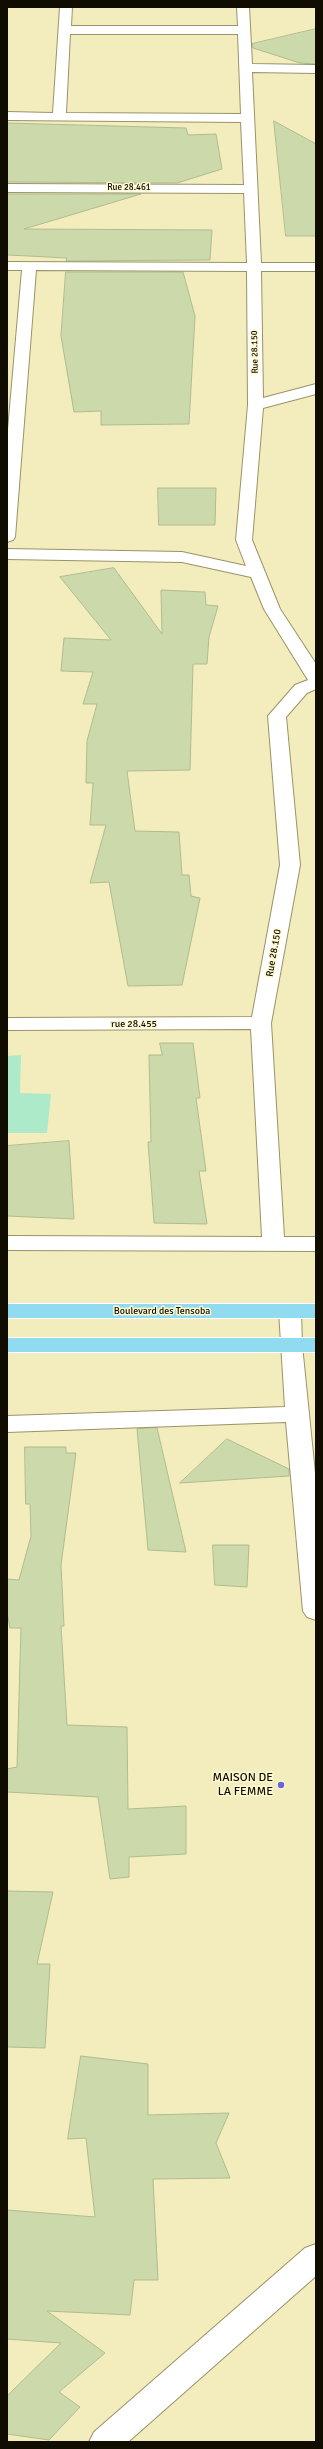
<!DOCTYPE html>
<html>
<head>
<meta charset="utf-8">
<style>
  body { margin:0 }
  #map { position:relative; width:323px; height:2449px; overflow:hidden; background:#f3ecbc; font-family:Signika,sans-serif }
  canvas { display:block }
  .frame { position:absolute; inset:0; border:8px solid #100d00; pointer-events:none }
</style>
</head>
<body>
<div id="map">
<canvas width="323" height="2449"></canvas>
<div class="frame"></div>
</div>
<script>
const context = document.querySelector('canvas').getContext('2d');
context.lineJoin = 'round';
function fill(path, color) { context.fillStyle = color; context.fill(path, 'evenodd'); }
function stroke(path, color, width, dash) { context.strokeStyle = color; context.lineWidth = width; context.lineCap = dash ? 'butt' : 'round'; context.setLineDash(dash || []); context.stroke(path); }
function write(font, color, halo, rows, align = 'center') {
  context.font = font + ' Signika,sans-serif'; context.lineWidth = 3; context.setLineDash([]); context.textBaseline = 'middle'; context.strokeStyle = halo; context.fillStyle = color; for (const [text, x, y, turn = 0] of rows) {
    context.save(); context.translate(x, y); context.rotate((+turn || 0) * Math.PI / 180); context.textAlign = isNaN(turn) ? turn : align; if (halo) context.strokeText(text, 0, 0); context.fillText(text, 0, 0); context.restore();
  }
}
fill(new Path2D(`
  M21 1055 20 1093 51 1094 47 1133H7V1056Z`), '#adeaca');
const building = new Path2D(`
  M316 29V64L300 63 253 48 252 44Z
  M274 121 316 144V236H286Z
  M7 123 186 128 188 135 216 134 222 169 177 183 7 182Z
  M7 194H141L24 229 212 230 210 260 66 261 67 258 8 255Z
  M66 272H183L195 316 189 424 101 425V411L74 412 61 336Z
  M158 488H216L215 525H159Z
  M114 568 162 634 161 590 205 592 206 605 218 606 209 637 207 664H193L190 770 127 771 135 831 179 832 182 875H189L191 896 200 898 182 985 128 986 109 882 90 883 106 825H90L93 783H86L87 741 97 704H83L93 672 61 671 64 638 111 640 60 577Z
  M160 1043H193L200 1098H196L206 1171H199L207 1224 154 1223 148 1142H151L149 1055H162Z
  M69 1141 74 1219 7 1216V1146Z
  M157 1428 186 1552 148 1550 137 1429Z
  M227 1439 289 1469V1476L180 1483Z
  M25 1447H66V1453H76L61 1565 64 1626H61L67 1725 127 1727 128 1809 186 1806V1854L129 1857V1877L110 1879 98 1797 7 1792V1769L17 1767 21 1628H10L7 1613V1579L19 1580 31 1536 30 1504H26Z
  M213 1545H249L247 1587 215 1585Z
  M7 1891 53 1892 37 1964H50L45 2048 7 2047Z
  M81 2056 148 2064V2115L229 2113 216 2143 230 2178 153 2179 158 2280H134L130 2315 47 2311 105 2353 59 2392 80 2407 49 2440 7 2434V2396L61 2343 7 2339V2210L95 2217 86 2138 68 2139Z`);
fill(building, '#ccd9ab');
stroke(building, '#afbc8f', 1);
const minor = new Path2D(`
  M60 7H72L71 26H238L237 7H249L252 64 316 65V73L252 72 261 263H316V271H261L263 398 316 384V394L263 408 252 540 280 609 316 664V689L307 693 286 717 300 865 271 1023 284 1237H316V1251L7 1250V1236L262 1237 251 1029 7 1030V1018L252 1017 280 865 268 716 295 685 308 680 264 609 251 577 182 562 7 559V549L182 552 246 566 236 540 248 405 247 271 36 270 15 537 13 540 7 542V441L22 270H7V262L247 263 244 193 7 192V184L244 185 241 122 7 120V112L53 113ZM70 34H238L241 114 66 113Z
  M290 1304 298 1306 301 1311 302 1345 316 1483V1620L307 1617 303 1611 286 1422 7 1432V1416L285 1407 279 1311 282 1306Z
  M316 2244V2276L128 2442H89L94 2432 305 2248Z`);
const major = new Path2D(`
  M7 1304H316V1318H7Z
  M7 1338H316V1352H7Z`);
stroke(minor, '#9a9366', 2);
stroke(major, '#fff', 2);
fill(minor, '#fff');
fill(major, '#91dbf1');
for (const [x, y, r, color] of [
  [281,1785,4,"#6a65df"]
]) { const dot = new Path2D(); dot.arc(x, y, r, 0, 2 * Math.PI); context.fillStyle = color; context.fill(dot); stroke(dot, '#fff9d2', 1.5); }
write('9px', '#100d00', '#fff9d2', [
  ["Rue 28.461",129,188],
  ["Rue 28.150",255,352,-91]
]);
write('10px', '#100d00', '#fff9d2', [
  ["Rue 28.150",274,953,-80],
  ["rue 28.455",134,1024],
  ["Boulevard des Tensoba",162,1311]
]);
write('12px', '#100d00', '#fff9d2', [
  ["MAISON DE",273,1778],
  ["LA FEMME",273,1792]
], 'right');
</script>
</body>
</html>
